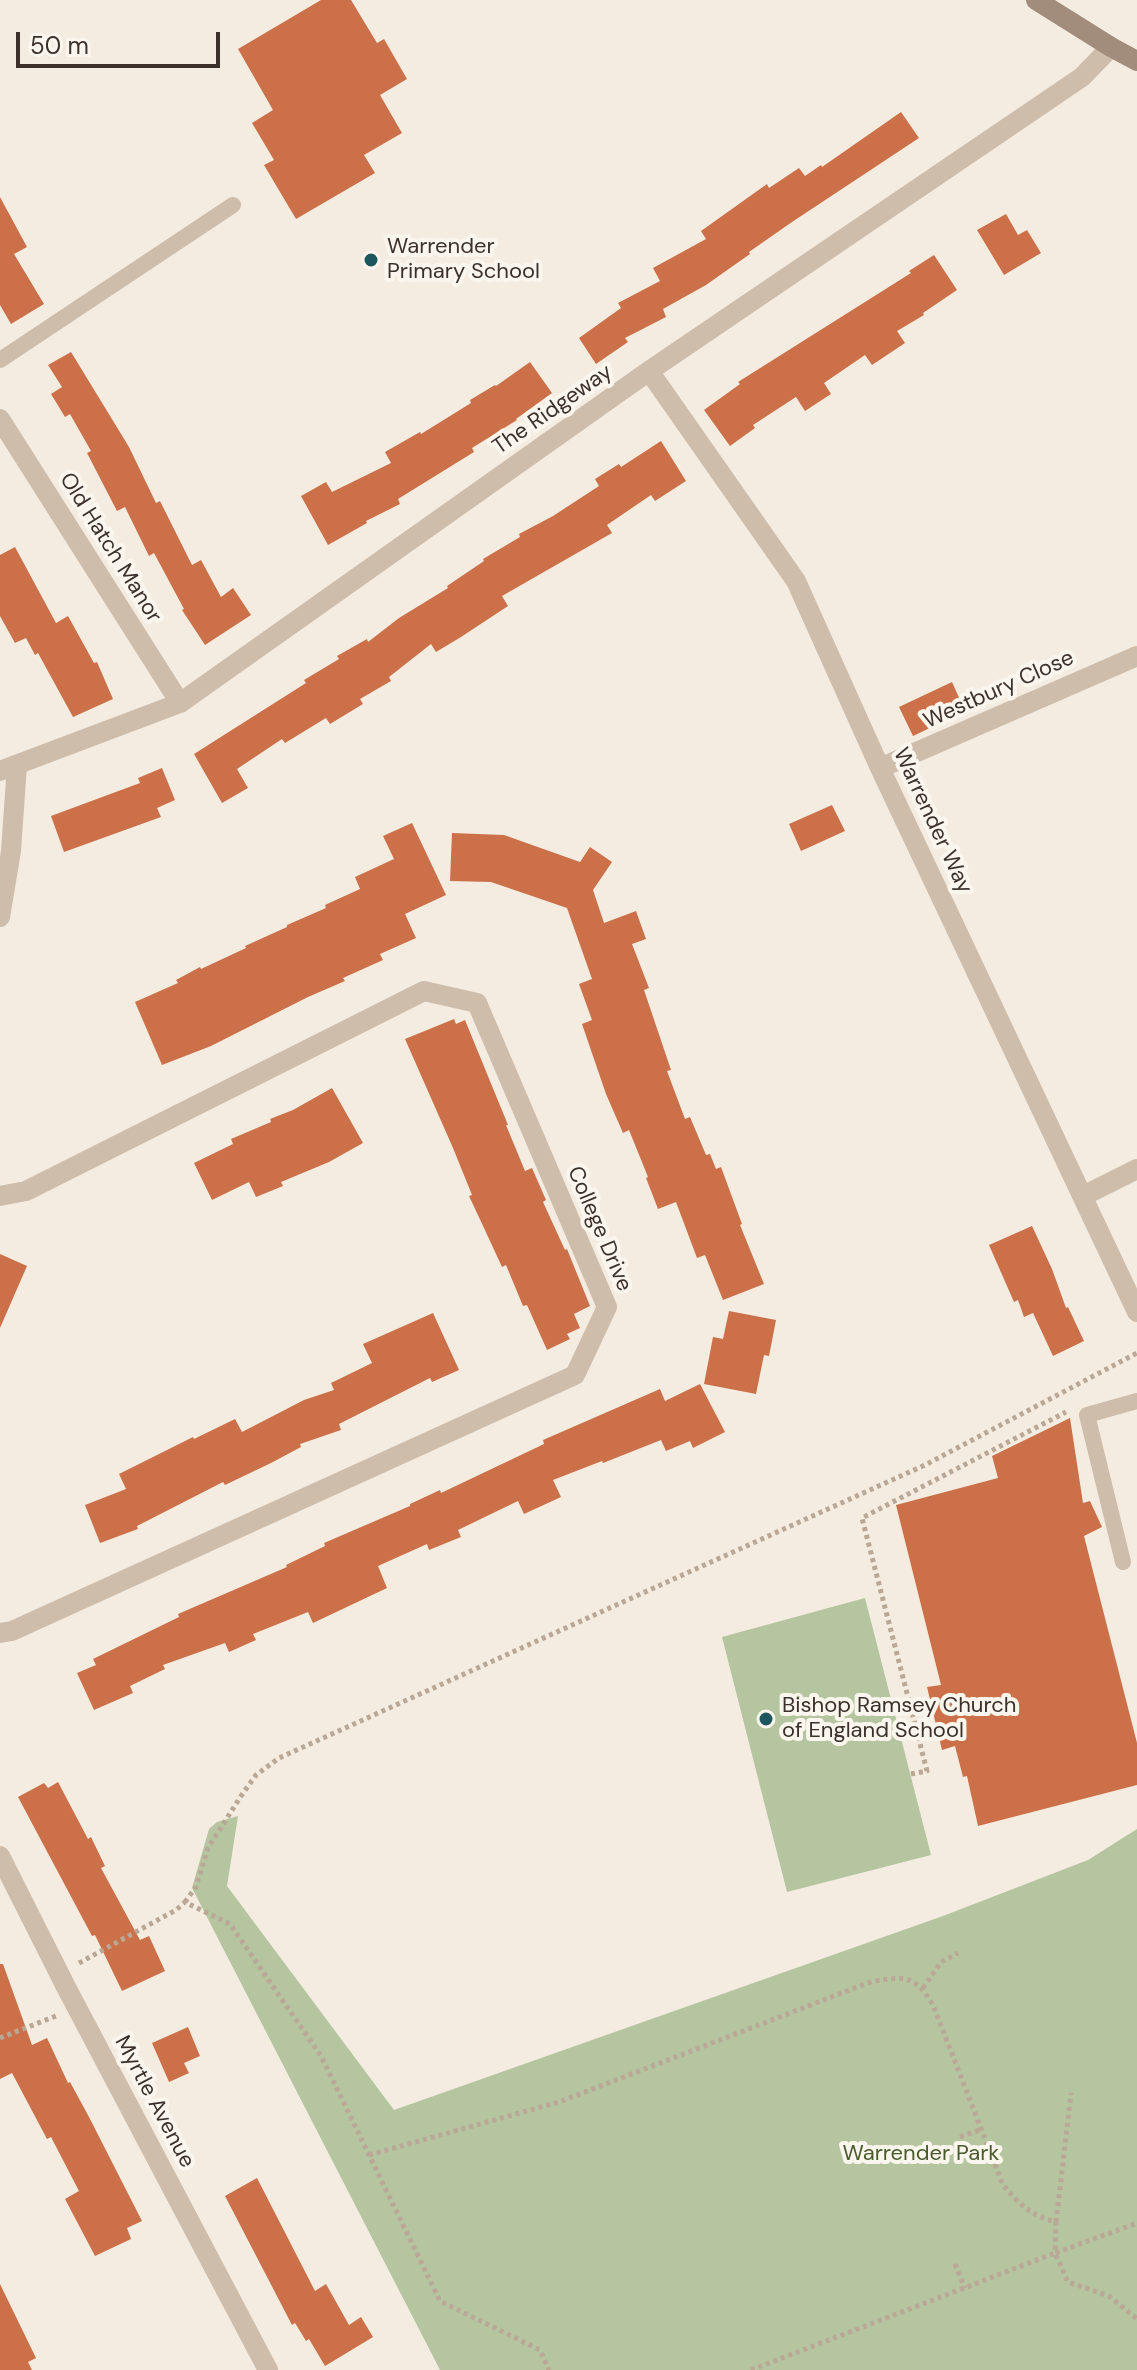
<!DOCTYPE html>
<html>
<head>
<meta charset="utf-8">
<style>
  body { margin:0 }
  #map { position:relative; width:1137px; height:2370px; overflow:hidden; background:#f4ece0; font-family:"DM Sans",sans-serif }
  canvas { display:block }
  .scale { position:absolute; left:16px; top:32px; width:204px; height:36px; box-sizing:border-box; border:4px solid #3b312a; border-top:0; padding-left:10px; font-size:24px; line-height:28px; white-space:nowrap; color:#3b312a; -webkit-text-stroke:6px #fbf6ed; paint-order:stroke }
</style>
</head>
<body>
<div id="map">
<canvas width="1137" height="2370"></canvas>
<div class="scale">50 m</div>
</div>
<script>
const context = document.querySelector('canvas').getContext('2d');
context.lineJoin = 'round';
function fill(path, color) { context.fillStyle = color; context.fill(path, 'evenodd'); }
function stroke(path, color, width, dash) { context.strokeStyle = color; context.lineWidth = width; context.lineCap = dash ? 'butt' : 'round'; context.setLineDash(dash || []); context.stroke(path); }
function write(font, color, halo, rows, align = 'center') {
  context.font = font + ' "DM Sans",sans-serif'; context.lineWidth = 8; context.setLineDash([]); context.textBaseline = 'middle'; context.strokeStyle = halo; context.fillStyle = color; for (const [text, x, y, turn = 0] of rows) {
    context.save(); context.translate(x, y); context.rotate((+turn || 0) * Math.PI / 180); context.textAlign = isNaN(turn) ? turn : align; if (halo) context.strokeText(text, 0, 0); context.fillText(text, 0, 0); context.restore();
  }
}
fill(new Path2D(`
  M865 1598 931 1855 787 1892 722 1637Z
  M238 1816 227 1886 394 2110 943 1916 1088 1860 1137 1829V2370H440L192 1888 209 1829 217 1822Z`), '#b5c59f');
fill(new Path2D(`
  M321 0H351L377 43 384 39 407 79 380 95 402 133 364 155 375 173 296 219 264 165 274 160 252 123 273 110 238 49Z
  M901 112 919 138 792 222 749 252 750 254 706 285 663 309 666 317 625 338 628 342 596 364 579 338 621 308 618 303 660 281 653 268 706 239 701 231 767 184 769 188 799 168 805 176 821 165 822 167Z
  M0 197 27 247 14 254 44 304 11 324 0 305Z
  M1006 214 1018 235 1027 230 1041 253 1004 275 977 230Z
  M934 255 957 290 923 313 924 315 897 331 905 343 872 365 865 355 824 383 831 394 805 411 796 397 753 425 755 428 730 446 704 410 740 384 738 382 911 273 909 271Z
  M71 352 129 447 156 503 160 501 192 565 201 560 221 597 233 588 251 615 205 645 182 610 184 609 154 553 149 556 125 507 117 511 87 453 91 451 70 414 65 417 51 394 62 387 48 365Z
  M530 362 552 393 516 419 517 420 472 448 474 452 398 499 400 504 366 521 367 523 328 545 301 496 326 482 332 492 391 463 385 452 420 432 421 434 471 403 470 400 495 385 496 386Z
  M661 441 686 481 655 501 651 495 607 525 612 533 502 596 508 606 461 637 436 652 431 644 389 677 391 681 360 699 363 704 330 724 326 718 285 743 282 739 237 769 248 788 222 803 194 754 306 683 304 680 339 659 337 656 367 639 368 642 399 618 448 588 447 586 484 561 483 559 520 537 519 534 553 516 599 486 595 479 619 464 621 467Z
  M15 547 56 623 68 616 94 663 97 662 113 699 73 717 38 653 35 655 26 638 15 643 0 616V555Z
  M952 682 965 711 913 736 899 707Z
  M162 768 175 800 157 808 161 817 64 852 51 816 140 783 138 778Z
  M832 805 845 831 801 851 789 824Z
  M412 823 446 895 405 914 416 938 380 954 383 960 343 978 345 981 308 997 211 1046 162 1065 135 1002 178 983 176 980 200 967 201 969 246 948 245 946 287 927V925L326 908 325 905 360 889 355 877 394 859 383 836Z
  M452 833 504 835 580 862 590 847 612 862 593 890 604 923 636 911 646 939 632 944 649 988 644 990 671 1070 667 1071 685 1119 690 1117 706 1155 710 1154 716 1169 721 1167 742 1224 740 1225 764 1284 723 1300 705 1255 697 1258 676 1202 658 1209 646 1178 648 1177 629 1130 623 1133 606 1094 582 1024 592 1020 579 984 592 979 567 908 491 882 450 881Z
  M454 1019 456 1024 465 1020 508 1125H506L525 1171 532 1168 546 1200 543 1202 565 1250 567 1249 590 1306 574 1314 580 1328 567 1334 570 1339 547 1350 527 1305 523 1306 506 1265 502 1267 484 1228 469 1196 472 1195 453 1148 405 1039Z
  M332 1088 363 1143 329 1162 281 1182 283 1186 256 1197 249 1182 212 1200 194 1163 233 1144 231 1139 271 1122 270 1119 293 1110Z
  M1032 1226 1052 1269 1066 1308 1068 1307 1084 1341 1053 1356 1033 1313 1024 1317 1018 1300 1014 1302 989 1245Z
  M0 1254 27 1266 0 1328Z
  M729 1311 776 1320 769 1356 764 1355 756 1394 704 1384 713 1337 723 1339Z
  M433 1313 459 1370 432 1382 430 1378 339 1424 341 1430 300 1444 301 1447 271 1463 225 1485 223 1482 137 1526 138 1529 100 1543 85 1505 126 1489 119 1474 193 1437 194 1439 235 1419 242 1432 304 1400 334 1390 331 1383 372 1363 363 1344Z
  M700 1384 725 1432 693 1448 690 1441 666 1451 661 1440 603 1463 602 1461 553 1480 561 1497 524 1514 518 1501 458 1530 461 1537 429 1550 427 1544 378 1566 387 1588 313 1623 308 1612 253 1634 256 1640 229 1652 225 1643 163 1665 165 1669 130 1686 133 1693 94 1710 77 1673 96 1665 93 1659 179 1617 178 1614 287 1567 286 1565 325 1546 324 1543 410 1506V1504L440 1490 441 1493 544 1444 543 1440 660 1389 665 1401Z
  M1070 1418 1083 1503 1090 1501 1102 1527 1084 1536 1137 1743V1785L978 1826 967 1776 963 1777 955 1746 942 1750 927 1687 941 1685 896 1505 998 1478 992 1456Z
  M58 1782 88 1839 91 1837 105 1866 101 1868 140 1940 149 1936 165 1971 122 1991 95 1935 92 1936 18 1797 44 1783 48 1788Z
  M0 1964H3L32 2045 47 2038 68 2083 70 2082 89 2117 142 2221 127 2228 131 2239 95 2256 65 2199 79 2191 51 2137 47 2139 12 2073 0 2079Z
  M188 2027 200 2056 184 2063 189 2073 169 2082 152 2043Z
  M257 2178 315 2291 326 2284 349 2325 361 2317 373 2337 325 2366 309 2339 306 2341 295 2323 292 2325 225 2196Z
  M0 2284 36 2358 28 2362 32 2370H0Z`), '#cb7048');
stroke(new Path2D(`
  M911 1774 927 1771 862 1518 1066 1412
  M185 1902 196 1887 208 1848 241 1796 256 1775 279 1758 925 1465 1137 1353
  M79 1963 176 1910 185 1902 230 1924 321 2056 440 2301 540 2350 549 2370
  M923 1988 941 1962 958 1953
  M0 2038 56 2016
  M960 2137 982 2129
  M369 2155 559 2102 873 1981C906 1977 914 1974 933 2005L1003 2185C1020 2205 1030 2215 1056 2222L1055 2253 1137 2223
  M1056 2222 1071 2093
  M955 2264 965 2288
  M751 2370 1055 2253 1068 2282 1109 2296 1137 2319`), '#baa795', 5, [4, 4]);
stroke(new Path2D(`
  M0 360 233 205
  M1123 1562 1087 1415 1137 1401`), '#cebdab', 16);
stroke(new Path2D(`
  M649 371 796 581 880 768 1137 1312
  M0 419 180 703
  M880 768 1137 656
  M0 771 180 703 649 371 1082 77 1111 47
  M0 917 11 851 17 765
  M0 1196 26 1191 424 991 477 1003 607 1307 575 1375 12 1631 0 1633
  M1083 1196 1137 1169
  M0 1856 66 1987 268 2370`), '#cebdab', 20);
stroke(new Path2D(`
  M1036 0 1111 47 1137 61`), '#a28c7c', 20);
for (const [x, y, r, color] of [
  [371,260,8,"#1d565f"],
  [766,1719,8,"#1d565f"]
]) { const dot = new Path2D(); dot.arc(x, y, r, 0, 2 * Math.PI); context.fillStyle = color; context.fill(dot); stroke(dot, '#fbf6ed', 3); }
write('22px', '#3b312a', '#fbf6ed', [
  ["Warrender",387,247],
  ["Primary School",387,272],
  ["Bishop Ramsey Church",782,1706],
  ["of England School",782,1731]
], 'left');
write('22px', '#3b312a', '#fbf6ed', [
  ["The Ridgeway",553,410,-35],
  ["Old Hatch Manor",110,548,58],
  ["Westbury Close",999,690,-24],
  ["Warrender Way",932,821,65],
  ["College Drive",599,1229,67],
  ["Myrtle Avenue",154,2102,62]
]);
write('22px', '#475b2d', '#fbf6ed', [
  ["Warrender Park",921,2154]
]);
</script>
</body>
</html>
